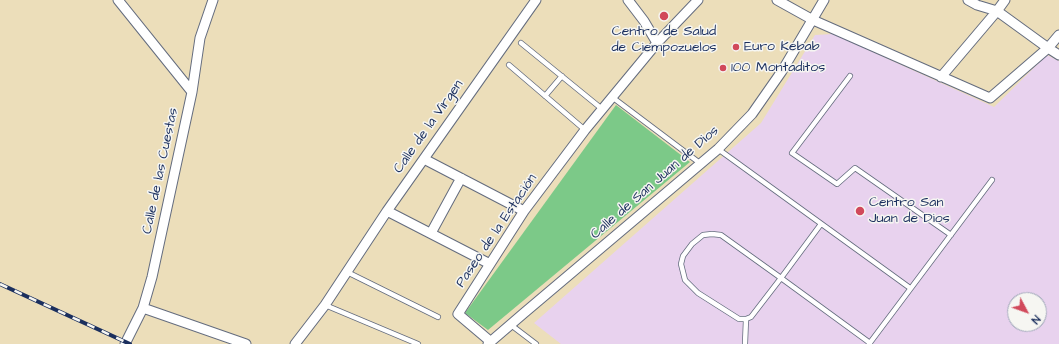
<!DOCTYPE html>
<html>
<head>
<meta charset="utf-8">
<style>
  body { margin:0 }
  #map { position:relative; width:1059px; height:344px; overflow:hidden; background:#ecdeba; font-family:"Architects Daughter",sans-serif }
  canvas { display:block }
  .north { position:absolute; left:1007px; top:292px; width:40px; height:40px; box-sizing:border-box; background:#f6f6f2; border:1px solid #9ea6b7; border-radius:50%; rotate:131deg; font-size:11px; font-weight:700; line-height:16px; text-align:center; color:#1b2f5e }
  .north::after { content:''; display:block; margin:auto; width:14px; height:18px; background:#d1495b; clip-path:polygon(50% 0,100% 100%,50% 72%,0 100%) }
</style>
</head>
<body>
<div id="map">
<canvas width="1059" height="344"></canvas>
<div class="north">N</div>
</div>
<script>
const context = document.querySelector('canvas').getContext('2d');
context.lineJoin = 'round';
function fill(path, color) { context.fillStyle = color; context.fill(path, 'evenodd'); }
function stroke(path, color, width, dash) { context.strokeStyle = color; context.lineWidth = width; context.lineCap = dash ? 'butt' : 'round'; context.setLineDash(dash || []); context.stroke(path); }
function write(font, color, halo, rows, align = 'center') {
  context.font = font + ' "Architects Daughter",sans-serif'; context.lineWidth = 3; context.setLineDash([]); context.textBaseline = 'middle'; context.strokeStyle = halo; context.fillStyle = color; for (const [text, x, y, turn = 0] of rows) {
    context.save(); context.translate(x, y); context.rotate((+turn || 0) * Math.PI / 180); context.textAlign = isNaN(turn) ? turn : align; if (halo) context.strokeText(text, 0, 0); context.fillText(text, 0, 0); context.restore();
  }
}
fill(new Path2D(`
  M833 34 994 107 1047 55 1059 61V344H561L534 323 761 123 815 35ZM1015 300H1039V324H1015Z`), '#e8d2ee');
fill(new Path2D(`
  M616 105 690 162 488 330 465 313Z`), '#7cc988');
const lane = new Path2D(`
  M521 43 602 109
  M509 65 585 130
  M850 76 792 153 837 184 855 168 951 235
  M545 96 562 76
  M612 97 701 164
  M718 149 910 288
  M821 224 781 278 751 317 746 319H739L698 293 685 280 681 264 683 256 692 244 703 235 712 234 721 235 781 278 870 343
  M347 272 438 317
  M325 305 418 344
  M511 325 536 344
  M745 344 746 319
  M869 344 992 180`);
const street = new Path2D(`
  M118 0 192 92
  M628 0 644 21 657 43
  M777 0 813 20 990 98 1048 48 1059 35
  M968 0 977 5 997 11 1048 48 1059 55
  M941 77 997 11 1005 0
  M424 159 524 211
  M387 211 490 264
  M431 233 461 178
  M143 308 246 344
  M491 342 458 314 524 211 585 130 657 43 698 0
  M125 344 143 308 152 277 192 92 200 38 213 0
  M295 344 325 305 387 211 536 0
  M488 344 524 313 718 149 752 114 782 71 824 0`);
stroke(lane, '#646c7e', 6);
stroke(street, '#646c7e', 11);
stroke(lane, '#fff', 4.5);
stroke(street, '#fff', 9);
const rail = new Path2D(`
  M0 284 130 344`);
stroke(rail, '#1b2f5e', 4);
stroke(rail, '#f6f6f2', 2.5, [8]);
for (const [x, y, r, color] of [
  [664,16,5,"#d1495b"],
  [736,47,4,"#d1495b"],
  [723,68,4,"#d1495b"],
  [860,211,5,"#d1495b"]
]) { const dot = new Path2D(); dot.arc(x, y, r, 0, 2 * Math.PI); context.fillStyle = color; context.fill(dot); stroke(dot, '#f6f6f2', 1.5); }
write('14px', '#1b2f5e', '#f6f6f2', [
  ["Centro de Salud",664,32,"center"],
  ["de Ciempozuelos",664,48,"center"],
  ["Euro Kebab",744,47],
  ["100 Montaditos",731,68],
  ["Centro San",869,203],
  ["Juan de Dios",869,219]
], 'left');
write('14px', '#1b2f5e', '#f6f6f2', [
  ["Calle de la Virgen",429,127,-55],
  ["Calle de las Cuestas",161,171,-78],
  ["Calle de San Juan de Dios",655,183,-41],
  ["Paseo de la Estación",497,231,-56]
]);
</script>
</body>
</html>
